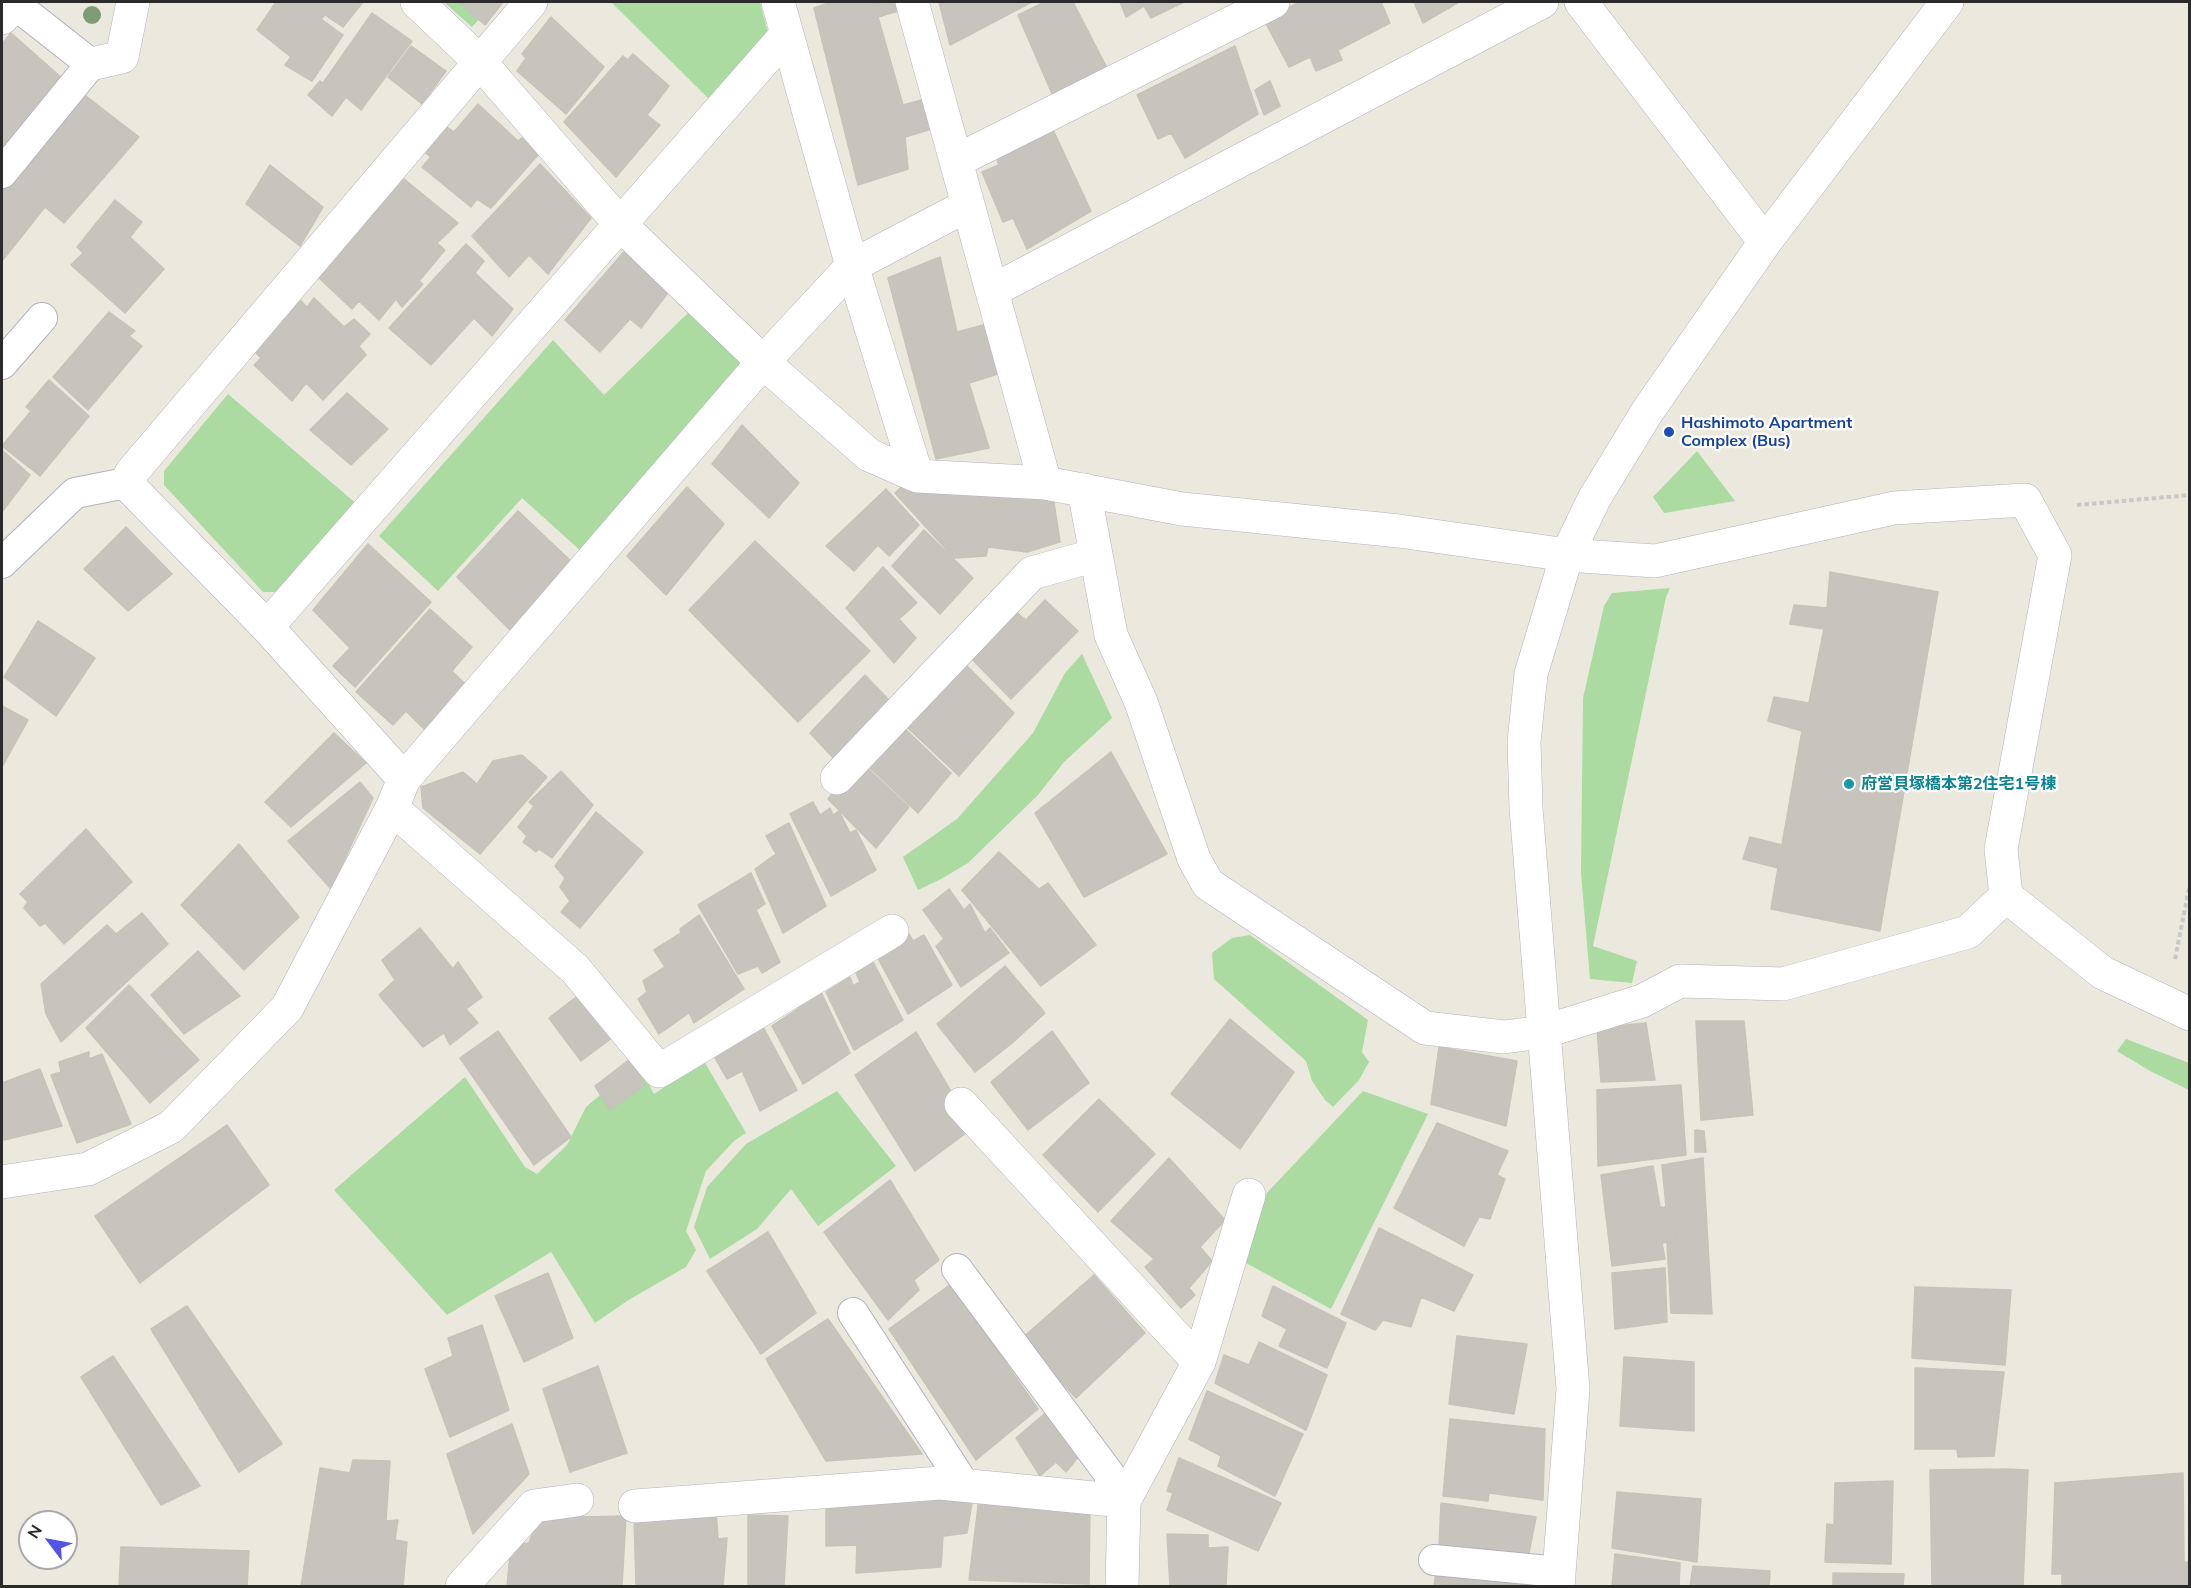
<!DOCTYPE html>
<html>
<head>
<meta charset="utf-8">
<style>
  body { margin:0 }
  #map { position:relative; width:2191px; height:1588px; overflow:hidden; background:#ebe8de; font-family:Mulish,sans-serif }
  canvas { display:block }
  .frame { position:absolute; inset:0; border:3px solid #2b2b2b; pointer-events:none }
  .north { position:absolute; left:18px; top:1510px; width:60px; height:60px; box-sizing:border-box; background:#fff; border:2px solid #aaa; border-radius:50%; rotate:302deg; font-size:16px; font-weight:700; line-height:24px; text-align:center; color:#2b2b2b }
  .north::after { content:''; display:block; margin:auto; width:21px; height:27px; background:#5154e5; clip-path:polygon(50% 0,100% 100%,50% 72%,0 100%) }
</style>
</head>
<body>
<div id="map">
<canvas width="2191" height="1588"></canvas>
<div class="frame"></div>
<div class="north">N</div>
</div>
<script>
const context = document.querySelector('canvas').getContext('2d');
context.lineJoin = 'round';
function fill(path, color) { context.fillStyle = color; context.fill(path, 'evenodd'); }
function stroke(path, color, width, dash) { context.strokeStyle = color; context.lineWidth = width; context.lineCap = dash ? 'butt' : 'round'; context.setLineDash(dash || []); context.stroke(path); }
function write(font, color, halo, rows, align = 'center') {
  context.font = font + ' Mulish,"Noto Sans JP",sans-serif'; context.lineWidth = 4.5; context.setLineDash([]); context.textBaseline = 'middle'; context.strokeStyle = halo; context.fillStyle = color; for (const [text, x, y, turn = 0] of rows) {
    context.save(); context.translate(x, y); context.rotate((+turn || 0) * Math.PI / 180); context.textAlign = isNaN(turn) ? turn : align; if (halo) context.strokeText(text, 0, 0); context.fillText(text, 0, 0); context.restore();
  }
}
fill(new Path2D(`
  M444 2H495L472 27Z
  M611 2H760L768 33 709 99Z
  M691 310 747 364 583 553 522 498 438 591 379 536 553 340 604 395Z
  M228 394 359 506 279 592H263L164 485V471Z
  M1697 451 1735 501 1664 513 1653 497Z
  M1670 588 1666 597 1593 946 1637 961 1632 983 1590 979 1581 873 1583 698 1604 606 1612 593Z
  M1082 654 1112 718 1064 762 1038 795 968 863 941 879 918 890 903 857 957 819 1033 733 1065 673Z
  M1250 935 1368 1020 1362 1052 1369 1062 1359 1080 1333 1107 1325 1100 1312 1081 1306 1061 1214 979 1212 953 1232 938Z
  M2126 1039 2189 1063V1090L2150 1071 2117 1051Z
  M704 1061 746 1133 734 1141 706 1171 686 1231 696 1250 686 1267 630 1299 595 1323 551 1252 447 1315 334 1190 465 1077 525 1167 537 1174 567 1145 586 1107 637 1063 654 1094Z
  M837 1091 896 1166 818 1226 791 1189 757 1229 710 1259 694 1227 707 1187 746 1144Z
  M1363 1091 1428 1114 1331 1309 1246 1263 1265 1195Z`), '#abdba1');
const building = new Path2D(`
  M276 2H363L343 27 325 15 321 19 343 35 312 81 285 65 291 57 257 30Z
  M459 2H503L485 25Z
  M831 2H874V4L879 2H902L905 9 878 17 903 105 929 98 935 128 905 137 908 169 858 185 814 8Z
  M939 2H1032L950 45Z
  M1045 2H1073L1108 70 1053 96 1018 15Z
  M1120 2H1184L1151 18 1144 6 1126 17Z
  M1300 2H1381L1390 23 1338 50 1342 60 1316 71 1310 57 1289 67 1264 20Z
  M1414 2H1459L1423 23Z
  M372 13 412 41 361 110 346 97 332 116 308 95 320 81 323 83Z
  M551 17 604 67 566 114 517 71 526 58 522 54Z
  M11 33 63 79 2 156V44Z
  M411 46 446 71 422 104 388 77Z
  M1235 46 1258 114 1185 158 1171 133 1158 139 1137 95Z
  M633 54 669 86 647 115 660 125 616 177 564 122 623 56 628 60Z
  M1270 81 1280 106 1264 115 1255 90Z
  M82 93 139 137 64 223 45 207 2 261V189Z
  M478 104 518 141 522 138 538 155 491 208 477 199 471 207 422 167 431 157 424 152 447 127 454 132Z
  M1053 130 1091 211 1027 249 1013 218 1003 222 982 172 999 165 996 157Z
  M540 164 591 218 548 274 529 255 509 277 472 236Z
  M270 165 323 207 300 246 246 204Z
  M404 179 458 223 437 243 445 250 419 281 423 284 402 307 396 299 379 320 359 301 352 309 319 278Z
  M115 200 142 222 130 237 164 269 125 313 71 265 83 253 77 247Z
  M466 244 484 261 475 273 513 309 492 336 474 318 431 365 389 328Z
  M629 246 674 285 641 328 630 319 600 352 565 320Z
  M940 257 957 332 987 324 998 374 969 383 989 448 936 459 888 278Z
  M314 298 344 327 354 319 370 334 359 346 366 355 323 400 306 383 292 401 254 365 261 358 253 350 300 300 307 307Z
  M109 312 135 331 129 336 142 346 88 410 53 377Z
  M49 380 89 416 40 476 2 446 31 411 26 407Z
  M347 393 388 429 351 465 310 430Z
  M742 425 799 483 769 518 712 464Z
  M2 450 30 475 2 512Z
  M907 482 1052 489 1060 542 1027 552 988 547 986 556 954 558 895 493Z
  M687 487 724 524 666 595 627 556Z
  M886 489 919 525 889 556 878 545 854 571 826 546Z
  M518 511 575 565 511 631 457 577Z
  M126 527 172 574 128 611 84 569Z
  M924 530 973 578 940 614 892 566Z
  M755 541 870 651 798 722 689 610Z
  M368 544 431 602 355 687 333 666 350 648 313 610Z
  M883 567 917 603 899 619 916 638 894 663 846 608Z
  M1830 572 1938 592 1880 931 1771 909 1778 868 1743 859 1750 837 1782 845 1802 731 1768 721 1774 697 1809 703 1824 629 1790 624 1794 605 1827 608Z
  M1045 600 1078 631 1011 699 968 655 1011 608 1026 620Z
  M430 609 472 647 452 671 468 687 427 732 406 711 393 725 356 692Z
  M38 621 95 658 56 716 4 677Z
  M963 662 1014 713 959 776 906 726Z
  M865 675 889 700 837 762 810 733Z
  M2 706 28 720 2 767Z
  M904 728 951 773 918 813 870 768Z
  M334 733 366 763 291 827 265 802Z
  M1111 752 1167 854 1084 897 1035 813Z
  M522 755 547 777 480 854 423 808 421 787 463 772 477 784 493 761Z
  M866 767 909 807 876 848 828 799 845 778Z
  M561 771 593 805 552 858 539 849 536 852 523 842 527 836 518 827 534 806 529 802Z
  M360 782 373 798 331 889 288 841Z
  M813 802 820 815 830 808 833 815 839 811 850 833 856 830 876 870 831 896 790 814Z
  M596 812 643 852 580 928 561 912 570 901 560 887 565 878 555 866Z
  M789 823 826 906 783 933 755 869 776 854 766 836Z
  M86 829 132 882 64 944 45 923 40 926 24 908 28 902 20 894Z
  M239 844 299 917 244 970 181 905Z
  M999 852 1039 889 1048 883 1096 945 1041 986 962 890Z
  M751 873 765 904 756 910 780 962 762 973 758 966 738 974 698 905Z
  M949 889 964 910 970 904 985 933 990 928 1009 953 961 987 936 946 944 939 923 910Z
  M142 913 168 944 61 1042 46 1014 41 984 107 925 116 934Z
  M699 915 744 989 694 1023 689 1013 659 1034 638 999 647 992 643 981 665 967 654 950 681 933 680 929Z
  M420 928 453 969 458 962 482 997 466 1009 478 1023 450 1045 444 1033 423 1047 379 995 395 980 382 960Z
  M906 929 913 941 924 935 952 985 908 1014 873 949Z
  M198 951 240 996 184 1034 151 995Z
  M869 954 903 1020 854 1050 826 992 850 977 853 986 860 982 852 964Z
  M1005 966 1045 1013 1011 1044 975 1072 937 1024Z
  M129 985 199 1060 150 1103 86 1028Z
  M819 988 850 1053 803 1084 772 1026 798 1009 795 1002Z
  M580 994 612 1038 581 1061 549 1018Z
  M1230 1019 1294 1072 1240 1149 1171 1094Z
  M1696 1021H1744L1753 1115 1701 1120Z
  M761 1023 797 1090 760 1111 742 1071 727 1079 711 1051Z
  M1646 1023 1655 1080 1601 1082 1597 1028Z
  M498 1031 571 1137 534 1165 460 1058Z
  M1052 1031 1089 1083 1028 1130 991 1082Z
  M916 1032 953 1095 944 1104 966 1133 915 1171 855 1075Z
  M1439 1047 1517 1061 1506 1126 1431 1104Z
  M89 1052V1059L102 1054 131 1124 77 1143 51 1075 61 1072 59 1062Z
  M630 1059 645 1085 610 1110 595 1086Z
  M40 1069 62 1126 4 1140 2 1132V1083Z
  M1681 1085 1686 1155 1598 1166 1597 1090Z
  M1099 1099 1155 1154 1098 1212 1043 1155Z
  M1437 1123 1508 1151 1497 1175 1505 1179 1490 1219 1479 1217 1464 1246 1394 1208Z
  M227 1125 269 1185 140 1283 95 1216Z
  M1695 1130 1704 1131 1706 1152H1695Z
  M1169 1158 1225 1220 1200 1247 1212 1261 1189 1288 1195 1295 1181 1308 1145 1267 1154 1259 1111 1221Z
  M1703 1158 1712 1314 1671 1313 1667 1242 1676 1241 1674 1208 1666 1207 1662 1165Z
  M1653 1166 1660 1207 1674 1208 1676 1241 1662 1243 1665 1259 1612 1266 1601 1175Z
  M890 1180 939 1260 914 1280 919 1290 888 1320 824 1232Z
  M1379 1228 1473 1275 1454 1311 1421 1297 1411 1327 1383 1320 1375 1330 1341 1314Z
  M768 1232 816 1313 761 1354 707 1271Z
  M1665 1268 1667 1322 1615 1329 1612 1273Z
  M548 1273 573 1338 524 1362 495 1296Z
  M1094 1275 1145 1333 1076 1398 1021 1339Z
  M951 1284 1038 1409 976 1460 889 1329Z
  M1273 1286 1346 1323 1327 1368 1279 1346 1287 1329 1262 1316Z
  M1915 1287 2011 1290 2005 1365 1912 1358Z
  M187 1306 282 1444 239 1472 151 1329Z
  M828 1319 922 1454 826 1461 766 1359Z
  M482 1325 509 1410 450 1437 425 1369 453 1356 448 1338Z
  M1457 1336 1527 1344 1514 1414 1449 1404Z
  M1259 1342 1327 1375 1306 1430 1215 1383 1224 1355 1249 1365Z
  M113 1356 200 1486 161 1505 81 1377Z
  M1624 1357 1694 1362V1431L1620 1426Z
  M598 1366 627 1453 570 1472 543 1389Z
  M1915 1368 2004 1372 1994 1456 1958 1457 1957 1449H1915Z
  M1207 1391 1303 1434 1275 1496 1218 1466 1221 1456 1189 1439Z
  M1050 1409 1083 1451 1066 1472 1056 1462 1040 1476 1016 1438Z
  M1450 1419 1545 1429 1543 1500 1489 1493 1488 1501 1443 1496Z
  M512 1424 529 1474 473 1534 447 1454Z
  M1179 1458 1281 1503 1258 1551 1167 1510 1173 1493 1167 1491Z
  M353 1460 390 1461 386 1521 398 1520 395 1540 407 1542 403 1586H301L320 1468 350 1473Z
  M2005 1469 2028 1470 2023 1586H1932L1930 1470Z
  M2183 1473 2184 1563 2190 1561V1586H2062V1574H2052L2055 1483Z
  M1893 1481 1891 1564 1825 1562 1827 1524 1834 1525 1835 1483Z
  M1617 1492 1701 1499 1697 1562 1612 1548Z
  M973 1497 967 1533 943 1536 941 1567 856 1573 857 1545 826 1546V1499Z
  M979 1498 1090 1506 1089 1584 969 1580Z
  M1441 1503 1536 1517 1528 1558 1439 1547Z
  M716 1510 718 1539 727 1538 723 1586H636L634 1516Z
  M748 1515 788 1516 784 1586H748Z
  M626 1516 622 1586H507L511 1545 529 1543 538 1518Z
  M1167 1534 1208 1535V1548L1228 1547 1226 1586H1170Z
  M121 1547 249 1551 247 1586H119Z
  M1615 1554 1680 1563 1679 1586H1612Z
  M1693 1566 1770 1571 1769 1586H1690Z
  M1436 1572 1528 1579V1586H1434Z
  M1833 1573 1904 1574 1903 1586H1833Z`);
fill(building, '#c7c4be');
stroke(building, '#c6c3b8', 1.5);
const lane = new Path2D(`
  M2 173 91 64 12 2
  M2 364 42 318
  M2 563 75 493 126 483
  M957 1269 1110 1475V1499
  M853 1313 965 1486
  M1434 1560 1559 1572`);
const street = new Path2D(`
  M417 2 480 62 621 225 763 362 869 455 917 476 1045 483 1182 509 1399 531 1567 555 1655 561 1894 508 2025 500 2055 555 2001 849 2006 896
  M778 2 852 266 917 476
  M912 2 1045 483
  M1581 2 1765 242
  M2 18 17 2
  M91 64 122 57 133 2
  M956 161 1273 2
  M992 291 1542 2
  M1084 490 1111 635 1141 702 1194 859 1208 884 1425 1028 1504 1037 1543 1032 1642 1001 1680 981 1783 984 1968 932 2006 896 2103 973 2190 1014
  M267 627 126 483 132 472 531 2
  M837 778 1032 573 1096 555
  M404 779 267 627 787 34
  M392 808 575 969 659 1071 892 931
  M961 1104 1199 1362
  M2 1182 88 1169 171 1127 287 1008 392 808 404 779 763 362 852 266 968 205
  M635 1506 940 1483 1124 1501
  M462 1586 534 1506 577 1500
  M1122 1586 1124 1501 1199 1362 1249 1195`);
const secondary = new Path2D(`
  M1558 1586 1573 1389 1526 808 1524 742 1531 674 1567 555 1594 499 1647 412 1765 242 1947 2`);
stroke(lane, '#b2b2bd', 32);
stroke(street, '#b2b2bd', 34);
stroke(secondary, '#b2b2bd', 34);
stroke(new Path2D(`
  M2077 505 2190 495
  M2175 959 2190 883`), '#c8c8c8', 4, [4.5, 3]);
stroke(lane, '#fff', 30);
stroke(street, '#fff', 33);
stroke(secondary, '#fff', 33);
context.fillStyle = '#7e9d77';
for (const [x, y] of [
  [92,15]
]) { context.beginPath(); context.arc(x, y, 9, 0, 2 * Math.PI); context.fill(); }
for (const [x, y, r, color] of [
  [1669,432,6,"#1a4fb4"],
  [1849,784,6,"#0f9aa8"]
]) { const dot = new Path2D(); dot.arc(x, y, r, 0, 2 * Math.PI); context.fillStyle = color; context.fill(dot); stroke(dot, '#fff', 2); }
write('bold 16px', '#164399', '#fff', [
  ["Hashimoto Apartment",1681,423],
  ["Complex (Bus)",1681,441]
], 'left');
write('bold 16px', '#0d838f', '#fff', [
  ["府営貝塚橋本第2住宅1号棟",1861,784]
], 'left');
</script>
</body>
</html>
